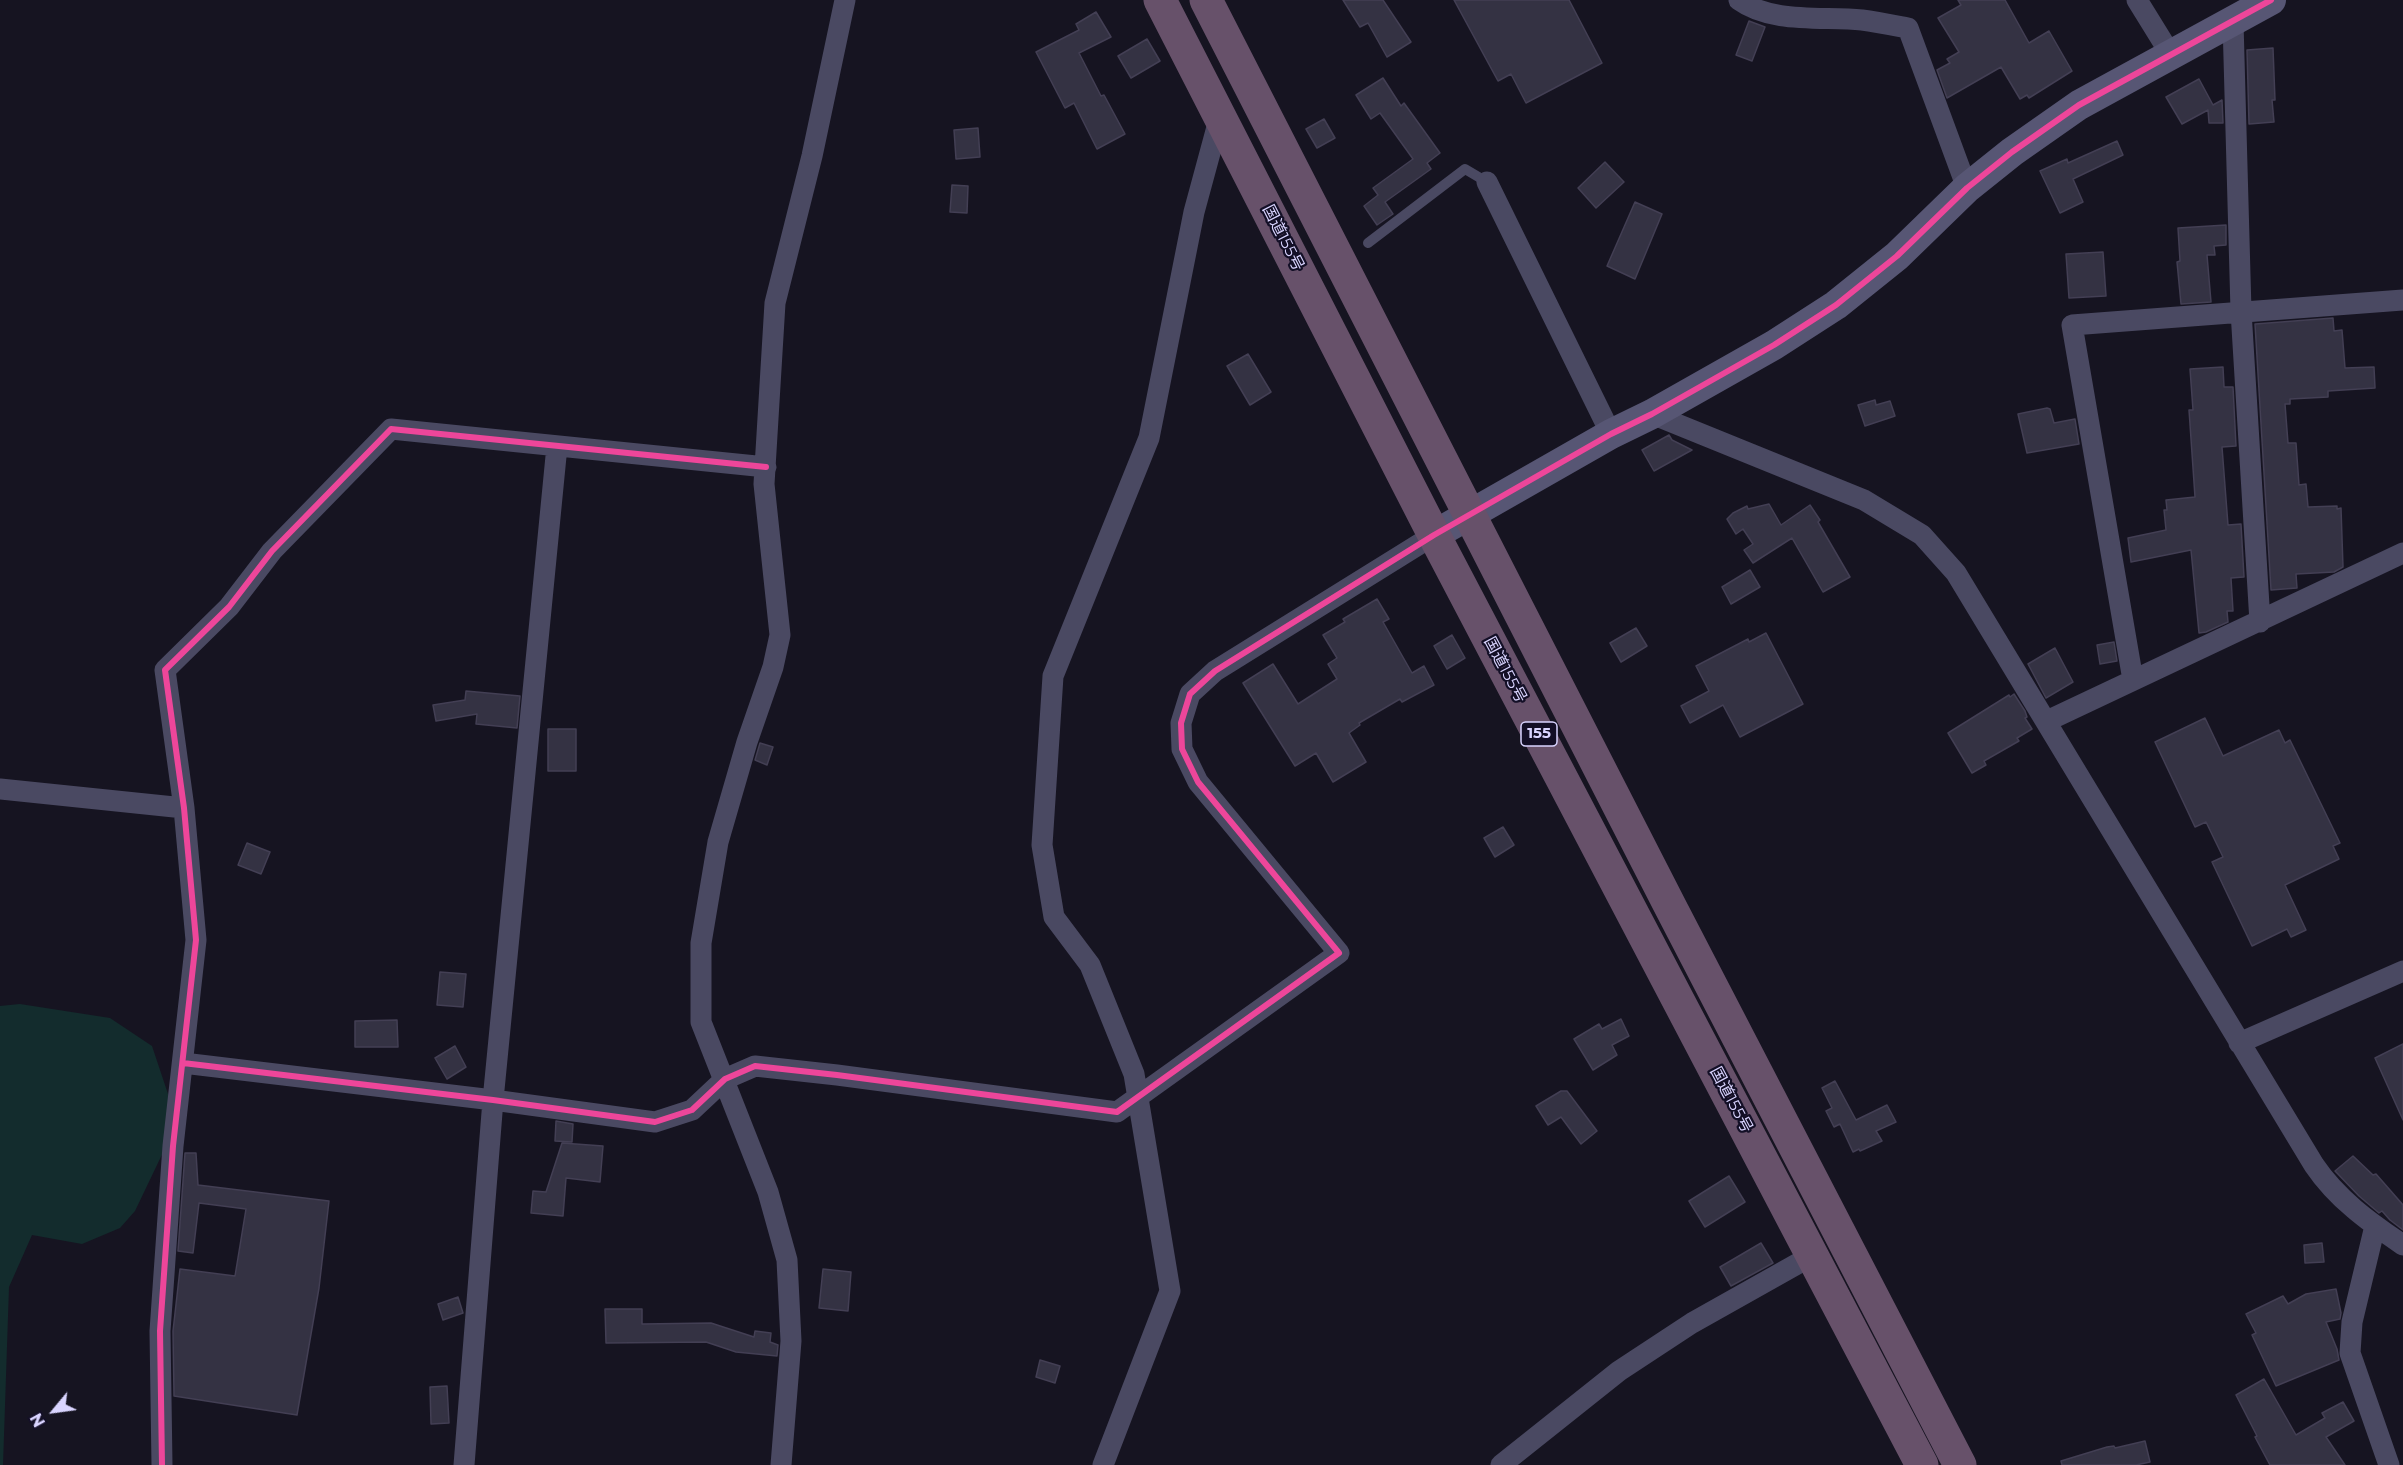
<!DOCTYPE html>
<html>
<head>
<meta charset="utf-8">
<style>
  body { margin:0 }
  #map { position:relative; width:2403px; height:1465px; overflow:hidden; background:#161421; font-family:Montserrat,sans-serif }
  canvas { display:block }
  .north { position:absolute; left:24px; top:1381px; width:60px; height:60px; -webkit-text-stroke:4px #130f26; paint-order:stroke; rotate:241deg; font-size:16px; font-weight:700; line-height:24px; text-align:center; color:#d9d4ff }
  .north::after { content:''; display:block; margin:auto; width:21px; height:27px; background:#d9d4ff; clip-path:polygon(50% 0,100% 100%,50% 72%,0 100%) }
</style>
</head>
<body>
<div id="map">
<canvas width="2403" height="1465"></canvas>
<div class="north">N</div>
</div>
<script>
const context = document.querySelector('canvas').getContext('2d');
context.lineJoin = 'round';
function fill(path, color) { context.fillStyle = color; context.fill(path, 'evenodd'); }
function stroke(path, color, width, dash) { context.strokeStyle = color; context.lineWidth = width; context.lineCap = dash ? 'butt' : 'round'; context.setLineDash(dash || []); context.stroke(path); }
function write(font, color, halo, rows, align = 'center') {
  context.font = font + ' Montserrat,"Noto Sans JP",sans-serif'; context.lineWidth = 4.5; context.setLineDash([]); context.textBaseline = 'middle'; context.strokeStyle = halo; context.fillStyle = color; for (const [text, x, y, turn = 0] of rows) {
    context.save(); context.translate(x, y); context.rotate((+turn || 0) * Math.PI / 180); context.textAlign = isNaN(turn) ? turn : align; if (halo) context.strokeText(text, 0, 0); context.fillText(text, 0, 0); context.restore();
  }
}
fill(new Path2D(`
  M20 1004 110 1018 152 1046 170 1100 168 1142 135 1211 120 1228 82 1244 32 1235 9 1287 3 1465H0V1006Z`), '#132c2d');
const building = new Path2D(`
  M1343 0H1383L1411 42 1387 57 1368 23 1360 27Z
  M1454 0H1569L1602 63 1526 103 1511 74 1498 81Z
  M1958 0H2005L2029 43 2049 31 2072 71 2029 98 2027 95 2020 99 2001 67 1947 98 1937 70 1950 63 1947 59 1959 52 1938 18 1961 5Z
  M1096 12 1111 37 1079 53 1101 96 1104 95 1125 134 1097 149 1074 103 1065 108 1036 52 1079 30 1076 24Z
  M1749 21 1765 27 1752 61 1736 55Z
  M1147 39 1160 61 1131 78 1118 56Z
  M2273 48 2275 100H2272L2274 122 2249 124 2247 50Z
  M1383 78 1401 106 1404 103 1440 153 1427 163 1431 169 1385 202 1393 214 1377 225 1364 206 1378 195 1373 188 1413 159 1380 113 1371 119 1356 95Z
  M2199 79 2213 105 2222 100 2223 123H2209L2208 110 2182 124 2166 97Z
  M1324 119 1335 138 1317 148 1306 129Z
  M978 128 980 157 956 159 954 130Z
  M2117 141 2123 155 2073 179 2083 202 2060 213 2040 171 2067 159 2068 163Z
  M1605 162 1624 182 1596 208 1578 188Z
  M952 185 968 186 967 213 950 212Z
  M1635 202 1662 214 1635 279 1607 266Z
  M2226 225V245L2214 246 2215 255H2207L2211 302 2181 304 2177 262 2180 261 2178 228Z
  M2103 252 2106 296 2069 298 2066 254Z
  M2333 318 2334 331 2342 330 2345 368 2374 367 2375 388 2328 391V397L2290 399V404H2285L2288 443H2296L2299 485 2306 484 2308 507 2337 506V509L2341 508 2343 567 2334 572 2296 574 2297 588 2271 590 2255 324Z
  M1248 354 1271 392 1250 405 1227 366Z
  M2223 367 2224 387H2233L2236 446 2222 447 2228 525 2241 524 2244 577 2231 578 2233 611H2227L2228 622 2206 632 2199 633 2191 550 2131 562 2128 538 2166 530 2164 510H2167L2166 500 2195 497 2189 410H2193L2190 369Z
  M1875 400 1876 405 1890 401 1895 416 1865 426 1858 405Z
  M2047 408 2050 409 2054 423 2075 419 2079 444 2027 453 2018 414Z
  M1669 435 1672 440 1692 450 1654 471 1642 450Z
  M1769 504 1781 525 1810 505 1820 520 1818 522 1850 577 1823 592 1792 538 1753 563 1744 550 1753 544 1743 529 1736 534 1727 519 1733 513 1747 506 1748 509Z
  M1750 570 1760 587 1731 604 1722 587Z
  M1377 599 1389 619 1383 622 1412 673 1424 666 1434 685 1402 702 1400 699 1359 723 1360 725 1349 733 1366 762 1333 782 1316 753 1295 766 1243 683 1273 664 1298 704 1337 679 1328 664 1337 658 1323 635 1345 622 1343 619Z
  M1636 628 1647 646 1621 662 1610 643Z
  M1766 633 1803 704 1740 737 1723 705 1690 723 1681 706 1709 691 1696 666 1748 639 1749 642Z
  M1452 635 1465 658 1447 669 1434 646Z
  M2114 642 2117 661 2100 664 2097 645Z
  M2055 648 2073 682 2046 698 2028 664Z
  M466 691 520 696 517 728 476 724 477 714 436 721 433 705 465 700Z
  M2014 694 2025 711 2027 717 2025 718 2032 729 2017 738 2019 741 1984 761 1986 765 1972 773 1948 733 2009 695 2010 697Z
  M2205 718 2223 756 2279 730 2285 743 2290 740 2340 843 2333 846 2339 859 2285 885 2306 930 2291 937 2287 929 2252 946 2212 862 2223 857 2206 822 2195 827 2155 742Z
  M548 729H576V771H548Z
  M760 743 773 747 767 765 755 760Z
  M1503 827 1514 845 1495 857 1484 838Z
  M247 843 270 852 261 874 238 865Z
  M440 972 466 974 463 1007 437 1005Z
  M1621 1019 1629 1036 1612 1045 1617 1055 1593 1070 1574 1039 1599 1024 1602 1029Z
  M397 1020 398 1047H355V1021Z
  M2403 1044V1120L2375 1058Z
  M455 1046 466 1067 447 1079 435 1058Z
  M1835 1081 1856 1120 1887 1105 1896 1122 1876 1131 1882 1141 1860 1151 1859 1149 1853 1152 1840 1124 1834 1127 1826 1111 1832 1108 1822 1088Z
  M1561 1091H1567L1597 1131 1581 1144 1561 1117 1548 1125 1536 1106Z
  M556 1121 573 1124 572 1142 555 1141Z
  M562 1143 603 1146 600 1182 566 1178 563 1216 531 1213 533 1191 546 1192Z
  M185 1153H196L198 1185 329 1201 319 1288 297 1415 174 1396 173 1331 180 1269 235 1276 246 1209 199 1203 193 1253 178 1251Z
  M2353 1156 2373 1175 2376 1174 2403 1205V1230L2390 1220 2382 1211 2379 1213 2359 1196 2335 1171Z
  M1729 1176 1745 1202 1705 1227 1689 1201Z
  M1761 1243 1773 1263 1731 1286 1720 1267Z
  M2322 1243 2324 1262 2305 1263 2304 1245Z
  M823 1269 851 1272 848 1311 819 1308Z
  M2336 1289 2341 1313 2340 1319 2326 1322 2337 1349 2339 1360 2276 1386 2252 1335 2256 1333 2246 1314 2283 1296 2288 1304 2306 1294Z
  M458 1297 463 1313 443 1320 438 1304Z
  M605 1309H642V1324L711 1323 754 1337 755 1331 771 1333 770 1342 778 1345 777 1356 736 1352 706 1342 606 1343Z
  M1040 1360 1060 1366 1055 1383 1036 1377Z
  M2264 1379 2296 1435 2325 1418 2322 1413 2343 1402 2354 1421 2326 1437 2345 1465H2270L2255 1437 2257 1436 2236 1395Z
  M447 1386 449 1423 431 1424 430 1387Z
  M2145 1441 2150 1462 2136 1465H2062L2061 1461 2107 1447 2114 1446 2115 1448Z`);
fill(building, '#343243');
stroke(building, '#433f54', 1.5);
stroke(new Path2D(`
  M1368 243 1465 169 1487 182`), '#4a4962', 10);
stroke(new Path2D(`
  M1739 0C1772 24 1823 16 1862 20 1877 22 1892 25 1908 28L1967 188
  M2137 0 2171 55
  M2233 22 2241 311 2260 622
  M1487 182 1611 434
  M1652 414 1864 500 1922 535 1956 573 2314 1165C2337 1199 2369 1222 2403 1245
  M2133 680 2072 325 2403 300
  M2047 721 2403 553
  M0 789 184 808
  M2239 1043 2403 971
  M183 1063 493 1100 655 1122 692 1110 725 1079 755 1066 837 1075 1117 1112 1339 953 1198 782 1182 749 1181 723 1190 694 1215 671 1434 535
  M2375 1226 2352 1322 2350 1353 2389 1465
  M162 1465 160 1331 173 1146 196 940 184 808 165 670 229 607 272 551 391 429 766 467
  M464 1465 493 1100 557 446
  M781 1465 791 1341 787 1260 768 1192 701 1022V943L718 842 747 742 773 667 780 635 764 484 775 303 812 156 845 0
  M1103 1465 1170 1291 1134 1074 1090 965 1054 917 1042 845 1053 676 1149 438 1194 212 1220 116
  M1501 1465 1619 1371 1692 1323 1813 1255`), '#4a4962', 21);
stroke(new Path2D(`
  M1434 535 1611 434 1652 414 1774 345 1836 305 1897 256 1967 188 2012 152 2079 105 2271 0`), '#575674', 30);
stroke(new Path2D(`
  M1160 0 1434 535 1922 1465
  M1206 0 1671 908 1960 1465`), '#67516a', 33);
stroke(new Path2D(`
  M183 1063 493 1100 655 1122 692 1110 725 1079 755 1066 837 1075 1117 1112 1339 953 1198 782 1182 749 1181 723 1190 694 1215 671 1434 535 1611 434 1652 414 1774 345 1836 305 1897 256 1967 188 2012 152 2079 105 2271 0
  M162 1465 160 1331 173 1146 196 940 184 808 165 670 229 607 272 551 391 429 766 467`), '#ed469a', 6);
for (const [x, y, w] of [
  [1539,734,36]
]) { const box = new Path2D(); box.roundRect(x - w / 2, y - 12, w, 24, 4.5); context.fillStyle = '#130f26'; context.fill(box); stroke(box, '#d9d4ff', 1.5); }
write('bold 15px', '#d9d4ff', null, [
  ["155",1539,734]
]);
write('16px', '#d9d4ff', '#130f26', [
  ["国道155号",1283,238,63],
  ["国道155号",1505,670,62],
  ["国道155号",1731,1100,62]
]);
</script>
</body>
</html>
